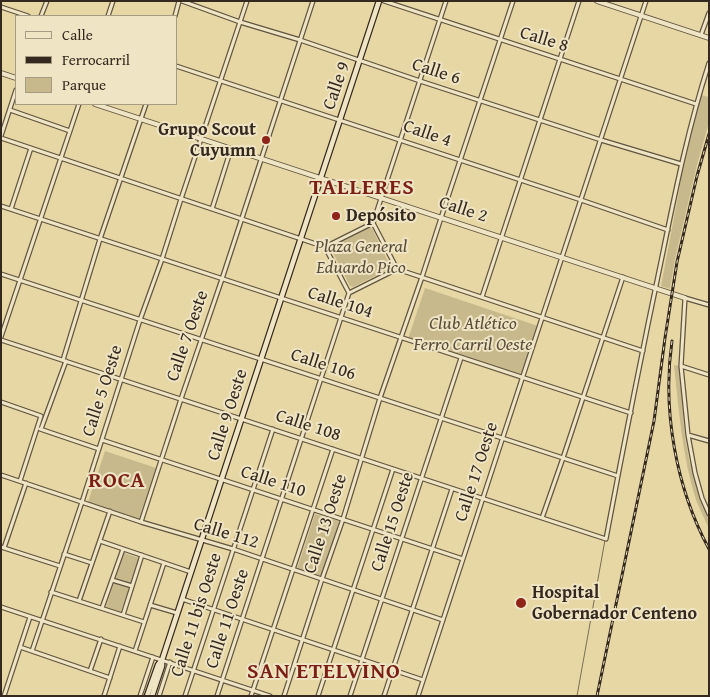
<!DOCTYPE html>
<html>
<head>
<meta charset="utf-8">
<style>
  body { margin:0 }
  #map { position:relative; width:710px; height:697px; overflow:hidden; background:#e6d7a4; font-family:"Gentium Book Plus",serif }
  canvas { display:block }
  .frame { position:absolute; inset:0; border:2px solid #35291f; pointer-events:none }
  .legend { position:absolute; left:15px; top:15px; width:162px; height:90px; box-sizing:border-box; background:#efe5c4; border:1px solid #a59a82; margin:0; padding:6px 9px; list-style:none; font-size:15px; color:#35291f }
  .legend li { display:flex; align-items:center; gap:10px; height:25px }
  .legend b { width:25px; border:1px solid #a59a82 }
</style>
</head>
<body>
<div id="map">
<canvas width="710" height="697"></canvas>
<div class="frame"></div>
<ul class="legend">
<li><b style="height:6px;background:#efe5c4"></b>Calle</li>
<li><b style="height:6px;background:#35291f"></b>Ferrocarril</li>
<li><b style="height:14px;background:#c8b98d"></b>Parque</li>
</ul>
</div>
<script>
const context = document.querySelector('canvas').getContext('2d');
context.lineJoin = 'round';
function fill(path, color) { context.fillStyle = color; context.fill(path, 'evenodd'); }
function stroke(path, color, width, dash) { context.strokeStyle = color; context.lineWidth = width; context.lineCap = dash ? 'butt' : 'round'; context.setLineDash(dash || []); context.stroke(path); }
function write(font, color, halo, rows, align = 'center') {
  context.font = font + ' "Gentium Book Plus",serif'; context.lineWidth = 4; context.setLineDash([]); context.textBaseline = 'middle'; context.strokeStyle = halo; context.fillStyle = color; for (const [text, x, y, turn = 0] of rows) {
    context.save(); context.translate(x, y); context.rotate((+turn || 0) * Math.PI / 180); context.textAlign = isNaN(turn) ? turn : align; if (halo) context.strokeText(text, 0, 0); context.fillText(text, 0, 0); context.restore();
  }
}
fill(new Path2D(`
  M701 95 709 97V122L697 165 675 259 670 289 661 286 682 175Z
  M368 228H371L373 230 391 268 353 287 350 286 332 251V248L333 246Z
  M425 288 538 326 520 380 407 342Z
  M674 365 679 366 685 436 689 459 700 499 709 518V528C704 519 700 509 696 500 682 456 679 410 674 365Z
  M105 451 156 468 139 519 88 502Z
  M315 514 339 521 322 576 297 569Z
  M124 553 139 558 121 612 106 607Z`), '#c8b98d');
stroke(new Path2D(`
  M577 696 605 540`), '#7b6e54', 1);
const minor = new Path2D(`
  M182 1 240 22 300 40 420 81 601 140 681 164
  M384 1 696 104
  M1 7 28 16
  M41 16 47 1
  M108 16 113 1
  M175 16 179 1
  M701 35 709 13
  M176 66 581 200 668 230
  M10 110 70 131
  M1 136 16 90
  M1 138 325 247
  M1 206 631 413
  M11 209 31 148
  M212 209 231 149
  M373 223 397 269
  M325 247 373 223 446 1
  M397 269 643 351
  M1 274 618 476
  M349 293 397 269
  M482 297 579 1
  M709 305 685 298 681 366 688 435 695 473 702 498 709 514
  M1 337 79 104
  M1 340 606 539C624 443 643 347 663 252 676 188 689 125 709 63
  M63 360 100 239 146 104
  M681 366 709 375
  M1 402 41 416
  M40 429 99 449
  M41 429 66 361
  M688 435 709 441
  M102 440 463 559
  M1 475 141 522 233 549 443 620
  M20 481 41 416
  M542 518 563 458 623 277
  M141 522 181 399 222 279 313 1
  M100 541 191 572
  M1 547 60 566
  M4 548 26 483
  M64 554 92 563
  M112 580 132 586
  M51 592 144 622
  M182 599 423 680
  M79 601 110 511
  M150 605 177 613
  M1 607 270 696
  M102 608 123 549
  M123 615 142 555
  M20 647 110 678
  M32 651 82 502 140 320 162 259 181 199 247 1
  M135 651 164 563
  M90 671 101 639
  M4 696 30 617
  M104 696 120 646
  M140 696 153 657
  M159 696 170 662
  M185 696 273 429
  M217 696 349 293 325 247
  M251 696 333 449
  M284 696 322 579 343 519 380 398 422 277 441 218 513 1
  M318 696 393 469
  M350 696 461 358
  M384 696 452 489
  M418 696 646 1`);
const tertiary = new Path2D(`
  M597 1 709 38
  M1 73 16 78
  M95 104 685 298`);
const secondary = new Path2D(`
  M147 696 158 665 162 660 379 1
  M152 696 162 666V660`);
stroke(minor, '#615440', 5.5);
stroke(tertiary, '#615440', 6);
stroke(secondary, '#35291f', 7);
stroke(minor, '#efe5c4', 3);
stroke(tertiary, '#efe5c4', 4);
stroke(secondary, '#efe5c4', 4.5);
const rail = new Path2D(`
  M672 341C662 410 676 488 709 549
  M597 696 654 421 665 338 677 262 697 176 709 134`);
stroke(rail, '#35291f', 3);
stroke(rail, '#efe5c4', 1, [4]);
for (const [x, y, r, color] of [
  [266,140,5,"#8f2418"],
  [336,216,5,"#8f2418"],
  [521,603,6,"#8f2418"]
]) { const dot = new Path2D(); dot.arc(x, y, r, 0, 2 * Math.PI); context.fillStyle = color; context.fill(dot); stroke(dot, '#efe5c4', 2); }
write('18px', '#35291f', '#efe5c4', [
  ["Calle 8",544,40,17],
  ["Calle 6",436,72,18],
  ["Calle 9",337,86,-71],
  ["Calle 4",427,134,19],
  ["Calle 2",463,210,18],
  ["Calle 104",340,303,18],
  ["Calle 7 Oeste",188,336,-71],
  ["Calle 106",323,365,18],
  ["Calle 5 Oeste",103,391,-72],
  ["Calle 9 Oeste",228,415,-72],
  ["Calle 108",308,426,18],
  ["Calle 17 Oeste",477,472,-72],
  ["Calle 110",273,482,18],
  ["Calle 15 Oeste",393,522,-72],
  ["Calle 13 Oeste",326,524,-72],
  ["Calle 112",226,534,17],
  ["Calle 11 bis Oeste",197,615,-72],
  ["Calle 11 Oeste",228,619,-72]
]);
write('bold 18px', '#35291f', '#efe5c4', [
  ["Grupo Scout",256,130,"right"],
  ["Cuyumn",256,151,"right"],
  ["Depósito",346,216],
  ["Hospital",532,593],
  ["Gobernador Centeno",532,614]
], 'left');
write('italic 18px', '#5a4d3a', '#efe5c4', [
  ["Plaza General",361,247],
  ["Eduardo Pico",361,268],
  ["Club Atlético",473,324],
  ["Ferro Carril Oeste",473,345]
]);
context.letterSpacing = '1px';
write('bold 22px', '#7a1f14', '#efe5c4', [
  ["TALLERES",362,188],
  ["ROCA",117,481],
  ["SAN ETELVINO",324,672]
]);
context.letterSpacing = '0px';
</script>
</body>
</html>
